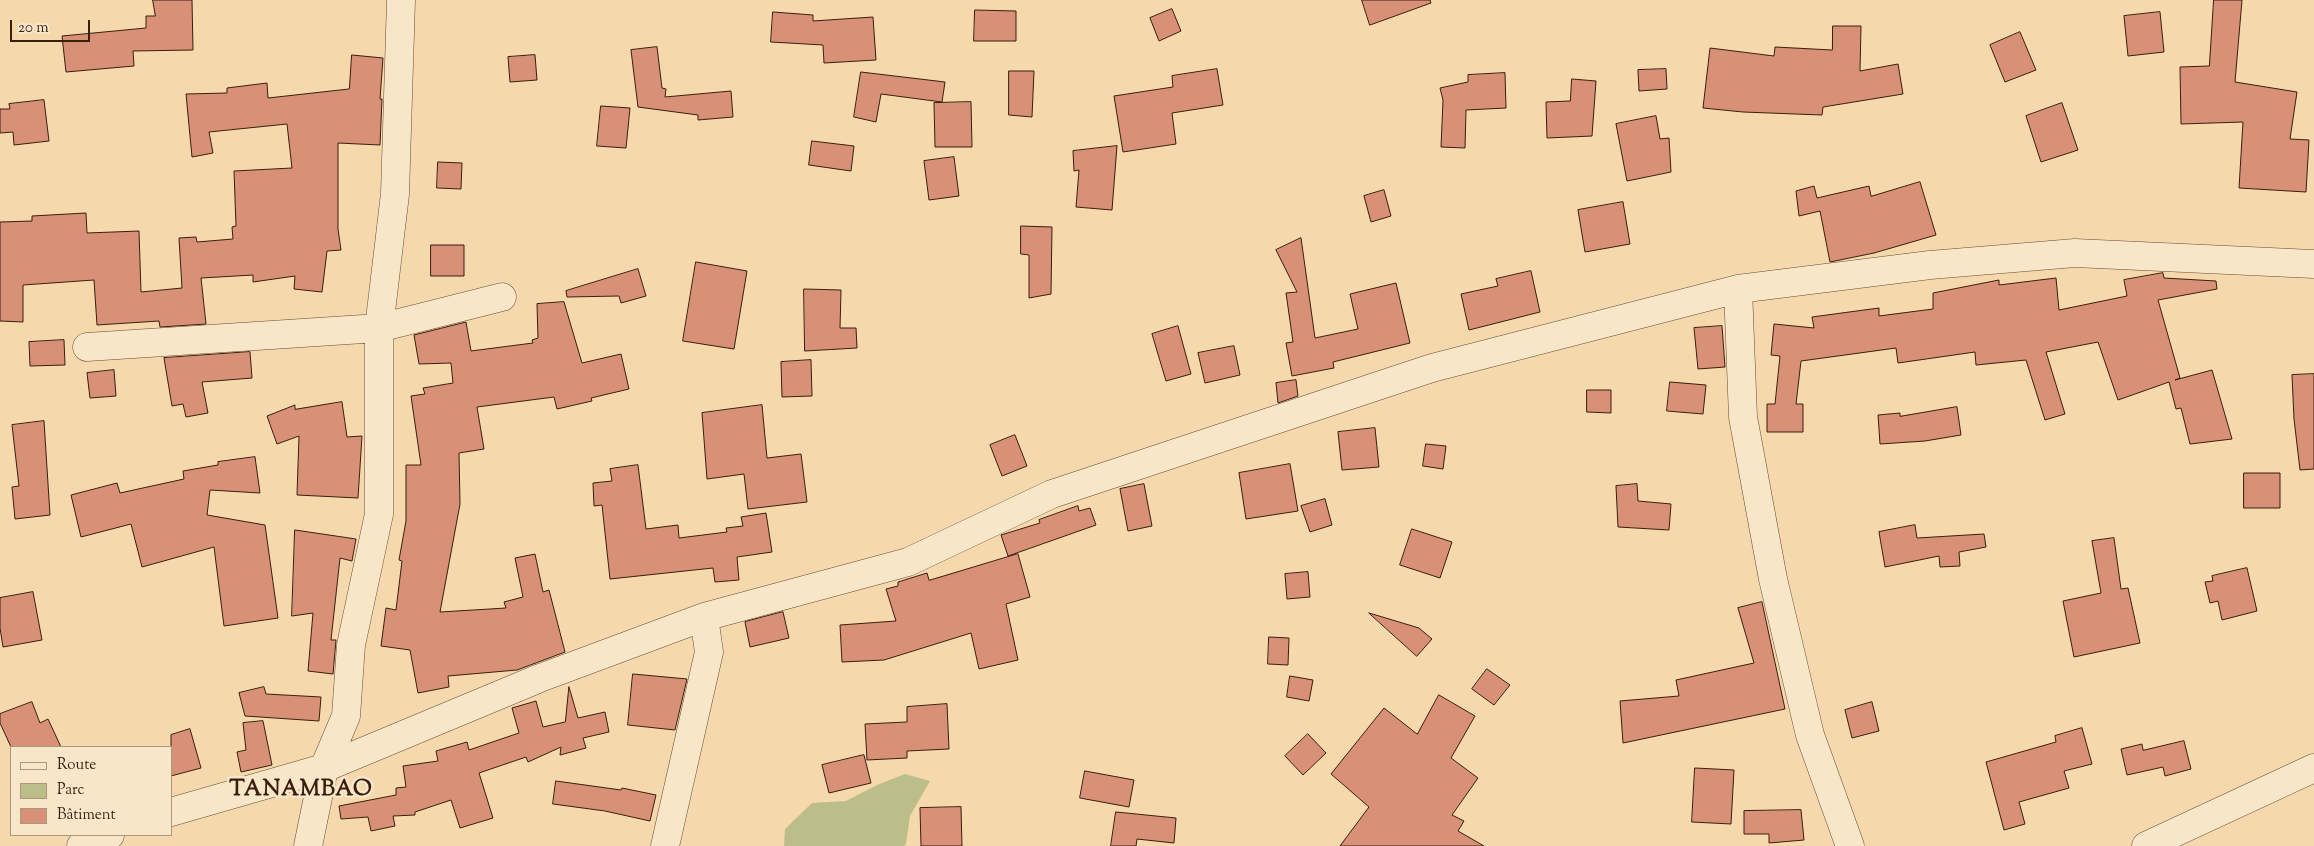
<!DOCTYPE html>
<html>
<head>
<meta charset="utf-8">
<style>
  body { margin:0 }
  #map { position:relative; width:2314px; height:846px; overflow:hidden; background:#f5d8ac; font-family:"Sorts Mill Goudy",serif }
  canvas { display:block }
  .legend { position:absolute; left:10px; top:746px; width:162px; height:90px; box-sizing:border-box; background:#f8e6c9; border:1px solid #ac967e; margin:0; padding:6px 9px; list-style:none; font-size:15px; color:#391e0e }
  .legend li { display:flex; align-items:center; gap:10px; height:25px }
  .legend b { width:25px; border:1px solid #ac967e }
  .scale { position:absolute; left:10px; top:20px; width:80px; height:22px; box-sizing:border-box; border:2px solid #391e0e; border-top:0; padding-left:6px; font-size:15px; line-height:18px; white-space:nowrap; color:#391e0e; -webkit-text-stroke:4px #f8e6c9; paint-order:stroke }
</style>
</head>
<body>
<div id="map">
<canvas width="2314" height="846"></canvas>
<ul class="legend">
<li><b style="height:6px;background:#f8e6c9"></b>Route</li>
<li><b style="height:14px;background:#bcbe89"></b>Parc</li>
<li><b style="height:14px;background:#d89176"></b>Bâtiment</li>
</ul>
<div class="scale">20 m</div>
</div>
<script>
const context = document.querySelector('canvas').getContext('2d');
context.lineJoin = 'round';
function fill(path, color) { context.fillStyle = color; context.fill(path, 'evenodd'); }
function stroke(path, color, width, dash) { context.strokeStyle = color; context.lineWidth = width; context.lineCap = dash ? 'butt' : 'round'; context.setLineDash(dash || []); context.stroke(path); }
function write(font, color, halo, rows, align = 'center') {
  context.font = font + ' "Sorts Mill Goudy",serif'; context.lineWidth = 5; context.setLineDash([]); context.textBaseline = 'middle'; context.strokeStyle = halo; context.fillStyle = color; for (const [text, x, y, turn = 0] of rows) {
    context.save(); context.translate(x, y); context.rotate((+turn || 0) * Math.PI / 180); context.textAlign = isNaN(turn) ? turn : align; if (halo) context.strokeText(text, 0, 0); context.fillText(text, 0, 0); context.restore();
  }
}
fill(new Path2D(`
  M905 774 930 781 910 816 906 844 904 846H784L785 829 812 803 846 801 877 785Z`), '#bcbe89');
const building = new Path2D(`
  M153 0H192L193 50 133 51 134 66 66 72 62 36 146 28V16H155Z
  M1362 0H1430L1431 3 1370 25Z
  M2214 0H2242L2235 82 2297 92 2290 139 2309 140 2306 192 2239 188 2243 122 2181 124 2180 67 2209 66Z
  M1172 9 1181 31 1159 41 1150 18Z
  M975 10 1016 11V41H974Z
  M773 12 813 15V21L873 17 876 60 824 63 823 45 771 42Z
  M2160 12 2164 52 2128 56 2124 16Z
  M1833 26H1861L1860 71 1898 64 1903 94 1823 107 1822 115 1743 112 1703 108 1710 48 1774 56 1775 47 1832 50Z
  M2020 32 2036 70 2005 82 1990 45Z
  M657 47 662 88 666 89 665 97 731 91 733 117 698 120V115L638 107 631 50Z
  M352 55 383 58 380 99H382L380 145 338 143V229L341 250 327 251 322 292 294 289 295 276 253 282V275L201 278 206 324 160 327 159 321 97 325 94 280 23 285V322L0 321V222L32 221V216L86 213 87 233 139 231 141 292 182 288 179 238 196 237 197 242 233 239 232 227 236 226 234 171 292 168 287 124 209 132 213 153 192 157 186 94 227 93V88L267 83 268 98 349 89Z
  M535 55 537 80 510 82 508 57Z
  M1217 69 1223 105 1172 113 1176 144 1123 152 1114 96 1173 87 1172 76Z
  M1666 69 1667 89 1639 91 1638 70Z
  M1009 71H1034L1032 117 1009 115Z
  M861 72 945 82 942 102 881 94 876 122 854 117Z
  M1505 73 1506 108 1466 110 1465 148 1441 147 1443 100 1440 88 1468 82V75Z
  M1572 79 1596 81 1592 136 1547 138 1546 102 1570 101Z
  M44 100 49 141 14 145 13 132 0 133V109H10L9 104Z
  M971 102 972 147H935L934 103Z
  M2062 103 2078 150 2041 162 2026 116Z
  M601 106 630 108 626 148 597 146Z
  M1656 116 1660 139 1669 138 1671 172 1627 181 1616 124Z
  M812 141 854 146 851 171 809 165Z
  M1117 146 1112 210 1076 207 1079 170 1074 171 1073 151Z
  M954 157 959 196 929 200 924 161Z
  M438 162 462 163 461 189 437 188Z
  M1920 182 1936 235 1874 253 1830 262 1820 211 1799 216 1796 191 1814 186 1817 198 1869 186 1871 196Z
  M1384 190 1391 216 1371 222 1364 196Z
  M1623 202 1630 244 1585 252 1578 210Z
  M1021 226 1052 227 1051 294 1029 298V255L1021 254Z
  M1301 238 1315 338 1358 329 1350 294 1396 283 1410 343 1333 362 1334 368 1292 376 1286 343 1293 342 1286 293 1297 292 1276 250Z
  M431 245H464V276H431Z
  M696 262 747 271 734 349 683 341Z
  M638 269 646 296 621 303 619 296 567 297 566 291Z
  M1531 271 1540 312 1469 330 1461 294 1498 286 1496 279Z
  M2163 273 2164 278 2216 281 2217 289 2158 300 2180 378 2175 380 2212 370 2232 439 2190 444 2181 408 2176 409 2169 382 2118 400 2098 342 2046 352 2065 414 2045 420 2026 360 1976 365 1975 352 1898 363 1896 348 1801 361 1796 404H1803V432H1767V404H1775L1780 356 1771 355 1774 324 1814 328 1812 317 1879 308V316L1933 309V293L1999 280V285L2056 278 2059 310 2127 296 2124 280Z
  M804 289 841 290 840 328H856L857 348 805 351Z
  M564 302 582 363 621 354 629 389 591 398 592 401 557 409 554 397 477 407 484 449 459 453 460 504 440 612 506 608 504 602 523 597 515 558 535 554 543 592 549 590 565 652 517 670 448 676 449 687 418 693 410 650 381 646 386 608 396 610 402 561 399 560 406 521V465H421L411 396 425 394 423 388 453 383 451 363 419 364 414 335 466 322 471 351 533 343 532 340 538 338 537 304Z
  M1178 326 1191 374 1166 381 1152 334Z
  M1722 326 1725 367 1698 369 1694 328Z
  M64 340 65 365 30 366 29 342Z
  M1234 346 1240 375 1205 383 1198 353Z
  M250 352 252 378 202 382 208 413 186 417 183 404 172 406 164 358Z
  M811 360 812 396 782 397 781 362Z
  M114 370 116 396 90 398 87 373Z
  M2314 374V469L2300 470 2294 419 2292 375Z
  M1296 380 1298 396 1278 403 1276 383Z
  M1670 382 1706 385 1703 414 1667 411Z
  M1587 390H1611V413L1587 412Z
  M342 402 347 437 362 436 358 498 297 495 299 436 277 444 267 416 295 405V409Z
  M762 405 767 458 801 454 807 502 748 509 744 474 707 479 702 413Z
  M1957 407 1961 435 1925 441 1880 444 1878 415 1900 413V416Z
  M44 421 50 515 15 519 12 487 19 486 12 425Z
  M1375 428 1379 467 1342 470 1338 432Z
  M1015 435 1027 466 1002 476 990 445Z
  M1426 444 1446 446 1443 469 1423 466Z
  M255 457 260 493 210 490 207 515 265 525 278 618 224 626 214 547 142 567 131 524 81 537 71 495 117 483 120 493 184 479 183 471 218 465V462Z
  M1290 464 1298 511 1246 519 1239 473Z
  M638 465 646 529 678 525 679 538 727 532 726 528 743 526 741 517 766 513 772 552 737 557 739 580 715 582 713 568 610 579 602 505 594 506 593 483 612 481 610 469Z
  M2244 473H2280V508H2244Z
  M1144 484 1152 526 1128 531 1120 489Z
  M1637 484 1638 501 1671 504 1669 530 1618 527 1616 486Z
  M1325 499 1332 525 1310 532 1301 506Z
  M1078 506 1079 511 1090 508 1096 525 1008 556 1001 535 1040 523 1039 520Z
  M1915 525 1917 538 1984 534 1986 547 1959 552 1960 566 1940 567 1939 556 1885 567 1879 532Z
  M1412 529 1452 542 1440 578 1400 565Z
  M295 530 356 539 352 561 340 558 331 640H336L333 674 308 671 313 613 292 616Z
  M2114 538 2121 589 2128 588 2140 643 2074 657 2063 601 2101 593 2092 541Z
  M1018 554 1030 597 1006 604 1018 660 979 669 971 633 884 660 842 662 840 625 896 621 886 589 898 586V582L927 573 929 580Z
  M2247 568 2257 611 2222 620 2218 601 2210 603 2205 582 2213 581 2212 576Z
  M1308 572 1310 597 1287 599 1285 574Z
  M33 592 42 640 3 647 0 628V598Z
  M1762 602 1785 709 1623 743 1620 701 1679 696 1676 680 1754 663 1738 608Z
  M783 612 789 638 750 647 745 622Z
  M1369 613 1419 628 1432 639 1417 656Z
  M1269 637 1289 638 1288 665 1268 664Z
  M1487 669 1510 685 1494 705 1472 689Z
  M633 674 687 679 675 730 628 725Z
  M1290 676 1313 680 1309 701 1287 697Z
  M264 687 266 694 321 697 319 721 245 716 239 693Z
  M569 687 578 718 605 712 609 732 583 738 586 748 560 755 561 747 528 762 526 757 479 773 493 818 460 828 451 800 415 812V815L393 816 395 826 371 831 368 817 341 819 339 806 396 795V788L406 787 403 766 438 761 436 751 467 742 469 750 519 733 512 708 536 701 543 727 565 722Z
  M1439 695 1475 716 1451 758 1478 778 1452 815 1464 821 1458 831 1484 846H1340L1369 807 1331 774 1384 708 1417 734Z
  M32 702 40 723 48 719 61 747H11L0 723V714Z
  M1872 702 1879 731 1852 738 1845 710Z
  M947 704 949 749 907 751V758L867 760 865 724 907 722V707Z
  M263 721 272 765 241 772 237 752 246 750 243 723Z
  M2082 728 2092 764 2064 771 2069 788 2019 802 2025 824 2004 830 1986 762 2056 742 2055 736Z
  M190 729 201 768 171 776V735Z
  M1308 734 1326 753 1303 775 1285 756Z
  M2184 741 2191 769 2165 776 2163 767 2127 775 2121 749 2142 744 2143 750Z
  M864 755 871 783 829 793 822 765Z
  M1695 768 1734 770 1731 824 1692 822Z
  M1085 771 1134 780 1129 807 1080 798Z
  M556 781 621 790 622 788 656 795 650 821 605 811 553 804Z
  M961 807 962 846H921L920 808Z
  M1801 810 1804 840 1769 843V834H1744V811Z
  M1116 812 1176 818 1174 843 1137 839 1136 846H1111Z`);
fill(building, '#d89176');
stroke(building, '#391e0e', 1);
const street = new Path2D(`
  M1738 289 1743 417 1773 579 1810 735 1850 846
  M87 347 379 328 502 297
  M171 812 324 768 540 678 704 617 908 562 1052 494 1432 368 1738 289 1930 265 2075 253 2314 264
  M81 846 110 835
  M308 846 324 768 346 716 351 645 379 514V328L395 194 401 0
  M665 846 709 652 704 617
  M2146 846 2314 768`);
stroke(street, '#684c36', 29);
stroke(street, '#f8e6c9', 28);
context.letterSpacing = '1px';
write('bold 22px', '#391e0e', '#f8e6c9', [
  ["TANAMBAO",301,791]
]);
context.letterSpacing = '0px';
</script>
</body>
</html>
